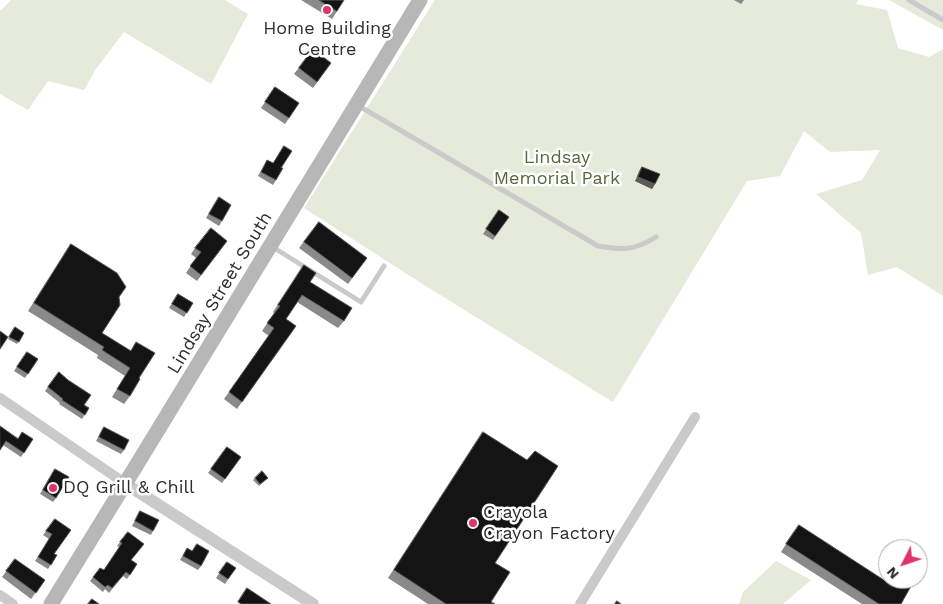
<!DOCTYPE html>
<html>
<head>
<meta charset="utf-8">
<style>
  body { margin:0 }
  #map { position:relative; width:943px; height:604px; overflow:hidden; background:#fff; font-family:"Work Sans",sans-serif }
  canvas { display:block }
  .north { position:absolute; left:878px; top:539px; width:50px; height:50px; box-sizing:border-box; background:#fff; border:1px solid #ababab; border-radius:50%; rotate:229deg; font-size:14px; font-weight:700; line-height:20px; text-align:center; color:#2d2d2d }
  .north::after { content:''; display:block; margin:auto; width:18px; height:22px; background:#df3466; clip-path:polygon(50% 0,100% 100%,50% 72%,0 100%) }
</style>
</head>
<body>
<div id="map">
<canvas width="943" height="604"></canvas>
<div class="north">N</div>
</div>
<script>
const context = document.querySelector('canvas').getContext('2d');
context.lineJoin = 'round';
function fill(path, color) { context.fillStyle = color; context.fill(path, 'evenodd'); }
function stroke(path, color, width, dash) { context.strokeStyle = color; context.lineWidth = width; context.lineCap = dash ? 'butt' : 'round'; context.setLineDash(dash || []); context.stroke(path); }
function write(font, color, halo, rows, align = 'center') {
  context.font = font + ' "Work Sans",sans-serif'; context.lineWidth = 5; context.setLineDash([]); context.textBaseline = 'middle'; context.strokeStyle = halo; context.fillStyle = color; for (const [text, x, y, turn = 0] of rows) {
    context.save(); context.translate(x, y); context.rotate((+turn || 0) * Math.PI / 180); context.textAlign = isNaN(turn) ? turn : align; if (halo) context.strokeText(text, 0, 0); context.fillText(text, 0, 0); context.restore();
  }
}
fill(new Path2D(`
  M11 0H225L248 14 211 84 124 32 96 69 84 90 48 81 28 110 0 94V11Z
  M435 0H858L856 4 887 10 898 48 929 57 943 49V296L897 267 868 275 861 233 816 194 862 180 880 150 830 152 804 131 780 176 747 181 613 402 421 283 304 208Z
  M889 0H943V30Z
  M776 561 811 580 783 604H739L743 592Z`), '#e6eadb');
stroke(new Path2D(`
  M909 0 943 20
  M359 106 598 246C622 250 634 251 656 237
  M271 246 361 302 384 266`), '#cacaca', 5);
stroke(new Path2D(`
  M0 398 126 484
  M0 595 13 604
  M580 604 695 417`), '#cacaca', 10);
stroke(new Path2D(`
  M126 484 313 604`), '#cacaca', 12);
stroke(new Path2D(`
  M51 604 136 466 420 0`), '#b7b7b7', 15);
fill(new Path2D(`
  M301 0H344L332 19Z
  M734 0H744L741 4Z
  M313 49 331 63 313 88 294 74Z
  M275 87 299 103 285 124 261 108Z
  M267 160 281 168 276 180 273 185 258 176Z
  M642 167 655 184 652 189 635 181 639 171Z
  M216 202 222 221 219 226 206 218Z
  M499 210 509 217 493 240 483 234Z
  M319 222 367 258 348 284 299 248Z
  M227 241 197 281 186 273 196 258 191 254 195 248Z
  M71 244 119 298 102 333 130 351 136 342 139 378 130 396 124 404 112 397 125 376 97 358 98 355 28 311Z
  M304 265 310 282 344 321 338 328 297 302 286 319 296 326 237 409 224 399 269 336 262 331 274 313 273 312Z
  M178 294 193 303 184 317 169 308Z
  M15 327 24 333 17 344 8 339Z
  M27 352 38 359 25 378 14 371Z
  M59 372 84 405 89 408 82 419 59 404 60 403 45 391Z
  M0 426 18 438 33 439 21 457 3 445Z
  M104 427 124 450 121 454 96 441Z
  M478 440 527 460 495 563 491 602 495 604H428L388 578Z
  M227 447 241 457 222 483 208 473Z
  M55 469 56 498 53 502 40 494Z
  M255 478 266 480 259 486 253 480Z
  M140 511 153 531 151 535 132 526Z
  M55 519 54 554 57 555 48 569 35 561 49 539 43 535Z
  M128 532 131 560 137 564 127 579 123 576 109 593 105 589 103 592 90 581 93 577 104 570 119 547 117 546Z
  M793 533 889 584 892 579H915L901 604H862L781 552Z
  M197 544 201 566 198 570 180 560 187 548 192 551Z
  M15 559 45 580 31 599 2 577Z
  M227 562 236 568 225 584 216 578Z`), '#8a8a8a');
fill(new Path2D(`
  M638 177 655 184 652 189 635 181Z`), '#5a5a5a');
const building = new Path2D(`
  M319 0H344L337 11Z
  M313 49 331 63 317 82 299 68Z
  M275 87 299 103 289 118 265 102Z
  M284 146 292 151 281 168H283L276 180 261 172 267 160 273 163Z
  M642 167 660 174 655 184 638 177Z
  M219 197 231 205 222 221 209 214Z
  M499 210 509 217 495 236 486 229Z
  M319 222 367 258 352 278 304 242Z
  M211 228 227 241 201 275 190 266 201 252 195 248Z
  M71 244 117 273 126 287 119 297 120 305 102 333 131 351 136 342 155 353 139 378 140 379 130 396 117 389 130 368 102 350 104 347 34 303Z
  M304 265 316 273 310 282 352 308 344 321 302 295 286 319 296 326 242 402 229 392 274 328 267 323 280 306 278 305Z
  M178 294 193 303 187 313 172 304Z
  M15 327 24 333 19 342 9 337Z
  M0 331 8 337 0 349Z
  M27 352 38 359 28 374 17 367Z
  M59 372 68 380 91 395 84 405 89 408 85 415 62 400 63 399 48 387Z
  M0 426 18 439 22 432 33 439 24 453 6 441 0 450Z
  M104 427 129 440 124 450 99 437Z
  M483 432 527 460 535 451 558 466 495 563 510 572 491 602 495 604H446L394 570Z
  M227 447 241 457 225 479 211 469Z
  M55 469 69 477 56 498 43 490Z
  M262 471 268 478 260 484 255 478Z
  M140 511 159 520 153 531 135 521Z
  M55 519 71 530 54 554 57 555 51 565 38 557 52 534 46 531Z
  M799 525 890 584 893 579H915L901 604H879L786 544Z
  M128 532 144 544 131 560 137 564 130 575 126 572 112 588 108 585 105 587 93 577 100 568 104 570 122 543 120 542Z
  M197 544 209 551 201 566 183 556 187 548 192 551Z
  M15 559 45 580 36 593 6 571Z
  M227 562 236 568 228 579 219 573Z
  M918 563 923 566 918 574Z
  M247 588 271 604H241L238 602Z
  M92 599 99 604H88Z
  M617 601 621 604H615Z`);
fill(building, '#141414');
stroke(building, '#5a5a5a', 1);
for (const [x, y, r, color] of [
  [327,10,5,"#df3466"],
  [53,488,5,"#df3466"],
  [473,523,5,"#df3466"]
]) { const dot = new Path2D(); dot.arc(x, y, r, 0, 2 * Math.PI); context.fillStyle = color; context.fill(dot); stroke(dot, '#fff', 2); }
write('18px', '#2d2d2d', '#fff', [
  ["Home Building",327,29,"center"],
  ["Centre",327,50,"center"],
  ["DQ Grill & Chill",63,488],
  ["Crayola",483,513],
  ["Crayon Factory",483,534]
], 'left');
write('18px', '#59673c', '#fff', [
  ["Lindsay",557,158],
  ["Memorial Park",557,179]
]);
write('18px', '#2d2d2d', '#fff', [
  ["Lindsay Street South",220,293,-59]
]);
</script>
</body>
</html>
